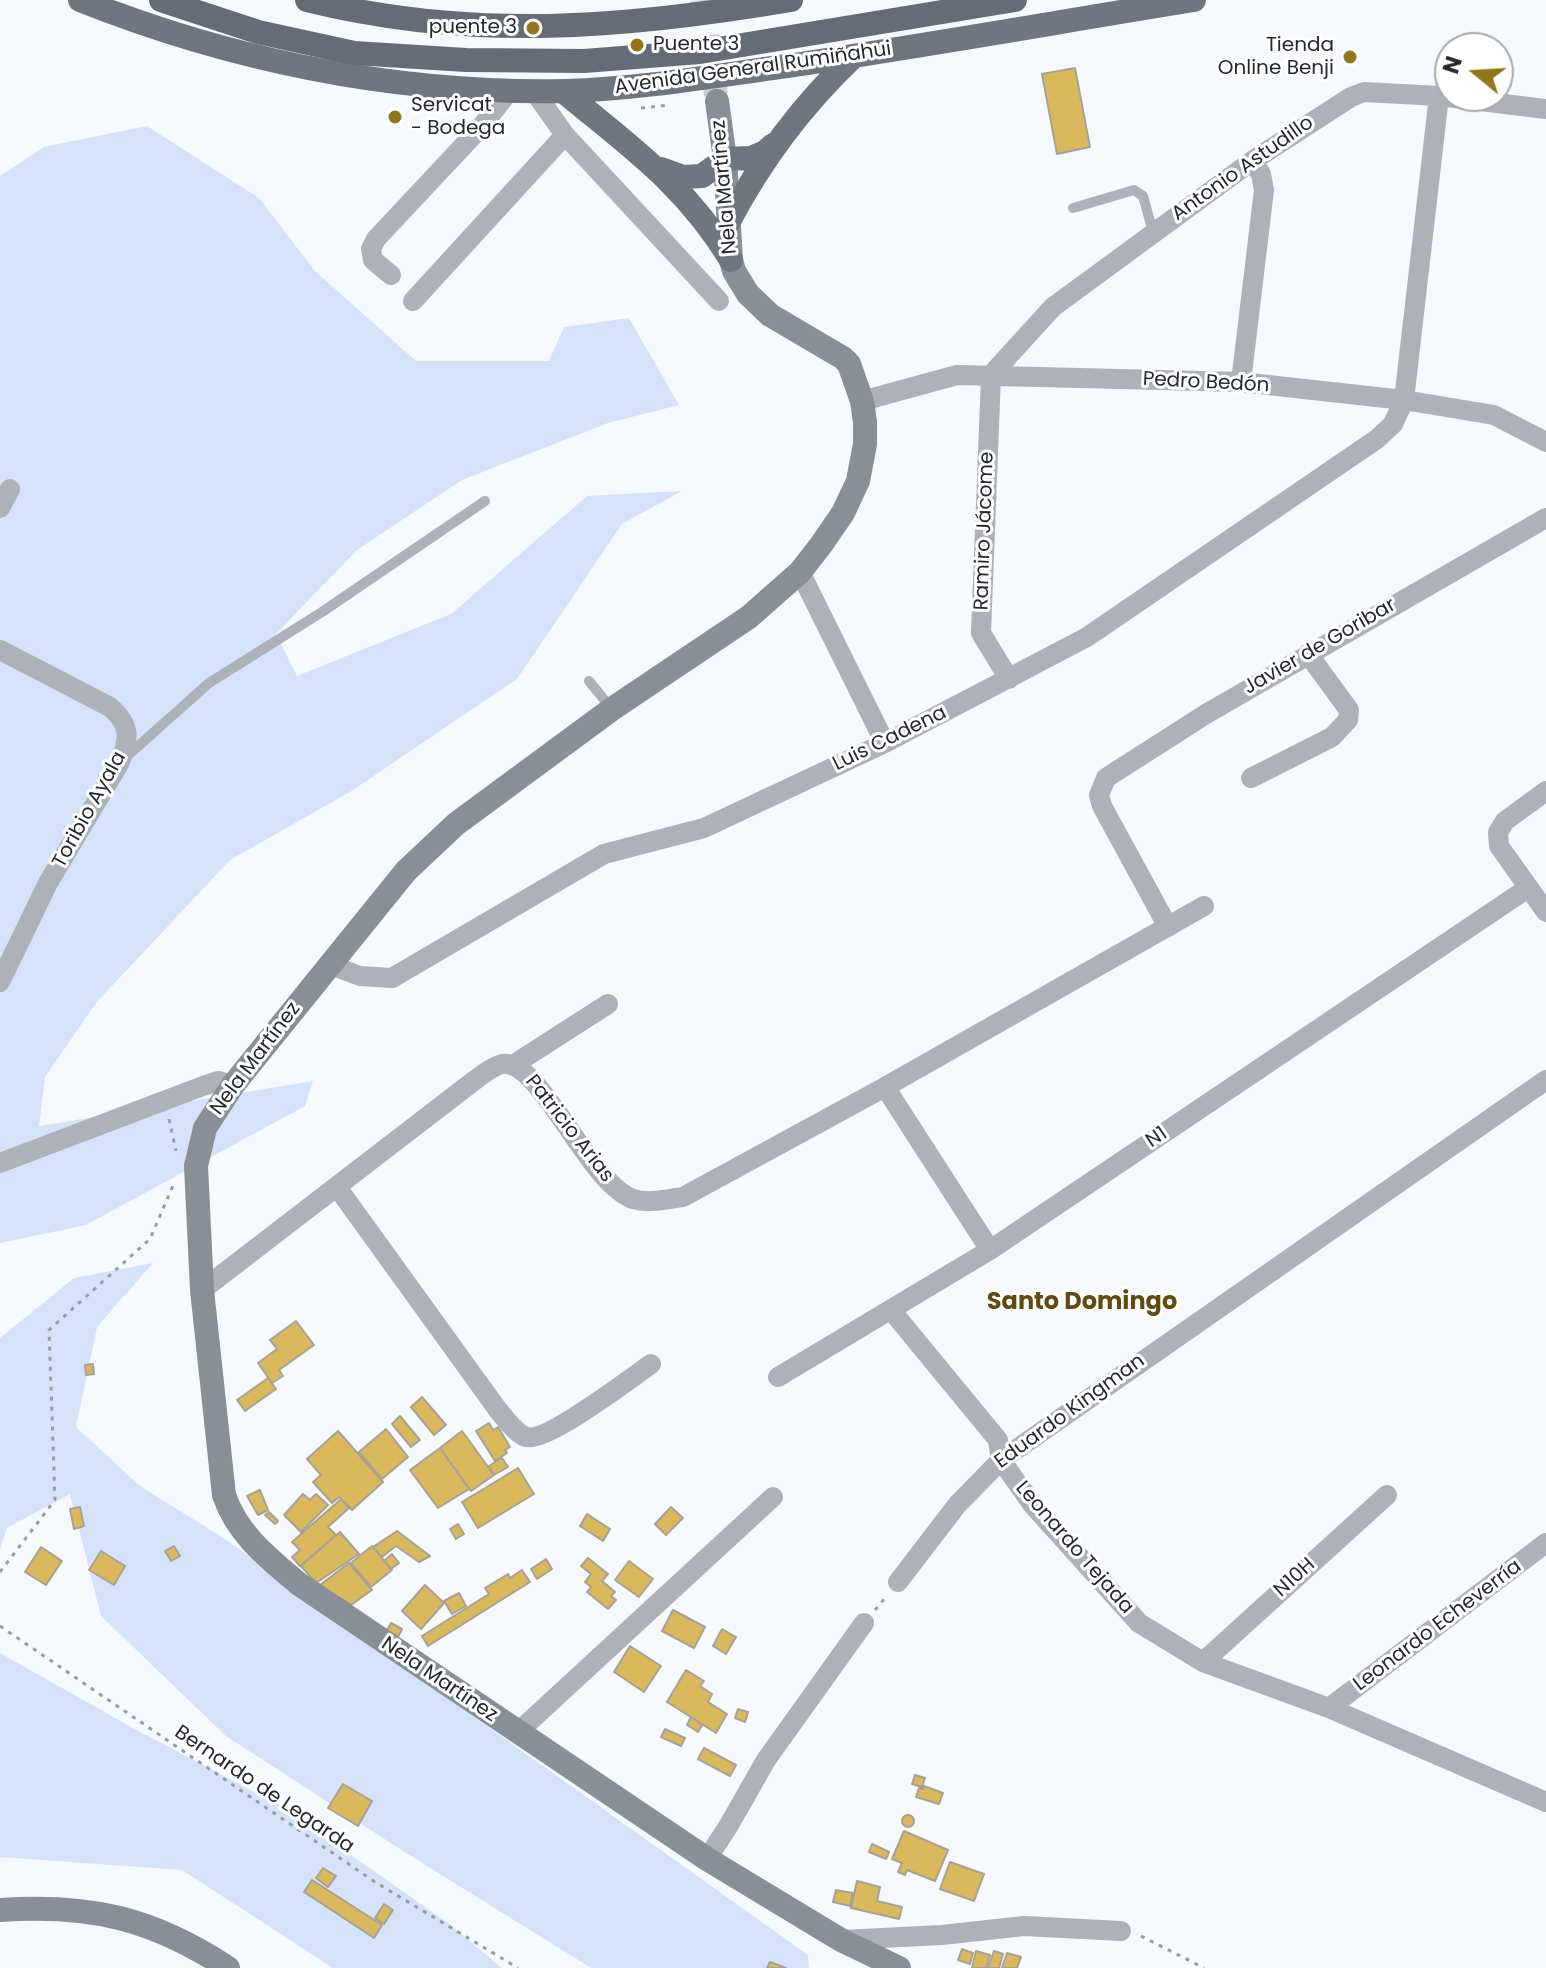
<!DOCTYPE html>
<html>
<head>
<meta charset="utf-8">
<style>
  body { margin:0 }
  #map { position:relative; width:1546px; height:1968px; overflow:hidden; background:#f6f9fe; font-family:Poppins,sans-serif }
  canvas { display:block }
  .north { position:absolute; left:1434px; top:32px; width:80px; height:80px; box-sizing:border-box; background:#fff; border:2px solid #a8a9ab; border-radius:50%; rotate:288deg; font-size:22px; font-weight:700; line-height:32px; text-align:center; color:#25282d }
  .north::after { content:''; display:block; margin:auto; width:28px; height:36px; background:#92761c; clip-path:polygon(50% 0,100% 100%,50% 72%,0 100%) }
</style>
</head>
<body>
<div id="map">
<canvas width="1546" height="1968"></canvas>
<div class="north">N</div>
</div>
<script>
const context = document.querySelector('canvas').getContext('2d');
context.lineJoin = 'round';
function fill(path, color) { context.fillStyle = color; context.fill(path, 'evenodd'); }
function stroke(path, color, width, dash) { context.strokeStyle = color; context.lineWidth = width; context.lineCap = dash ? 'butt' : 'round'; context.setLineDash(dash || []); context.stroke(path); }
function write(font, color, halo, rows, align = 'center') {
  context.font = font + ' Poppins,sans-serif'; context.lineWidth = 6; context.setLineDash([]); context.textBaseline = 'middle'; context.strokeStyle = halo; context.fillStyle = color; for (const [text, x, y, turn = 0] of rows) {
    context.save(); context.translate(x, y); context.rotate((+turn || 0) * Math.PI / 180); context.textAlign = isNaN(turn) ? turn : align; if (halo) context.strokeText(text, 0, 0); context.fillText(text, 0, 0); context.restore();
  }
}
fill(new Path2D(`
  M147 126 259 198 315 271 416 361H549L564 327 629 318 679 405 608 423 462 480 357 550 276 634 297 676 451 614 587 496 682 491 622 524 517 679 350 792 230 860 96 1003 45 1077 39 1126 313 1081 305 1106 86 1225 0 1243V176L44 147Z
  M153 1263 97 1327 76 1427 140 1486 222 1537 808 1955 809 1968H591L403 1851 226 1736 101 1616 70 1494 7 1528 0 1549V1338L74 1278Z
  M0 1653 133 1728 281 1806 448 1923 502 1968H333L182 1870 0 1857Z`), '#d5e3fa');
const building = new Path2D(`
  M1075 68 1090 147 1057 154 1042 74Z
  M296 1321 314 1345 279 1370 283 1376 272 1383 258 1363 277 1349 270 1340Z
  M93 1364 94 1374 86 1375 85 1365Z
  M268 1378 276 1389 245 1411 237 1400Z
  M422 1397 446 1425 434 1435 411 1407Z
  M400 1416 420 1440 411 1447 392 1424Z
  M489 1423 493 1430 498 1427 510 1447 505 1450 507 1453 495 1461 476 1431Z
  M386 1429 408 1457 382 1479 359 1452Z
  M338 1431 383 1482 352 1510 339 1497 332 1503 313 1482 321 1475 307 1459Z
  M462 1431 494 1475 471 1491 440 1448Z
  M440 1448 469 1489 438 1508 410 1470Z
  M502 1458 508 1467 494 1475 489 1466Z
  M518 1468 534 1494 478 1528 462 1502Z
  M260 1490 268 1510 258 1515 247 1496Z
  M303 1494 310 1500 316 1494 328 1505 301 1532 284 1515Z
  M341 1499 349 1508 328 1527 336 1535 300 1566 292 1557 300 1550 292 1542Z
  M80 1507 84 1526 74 1529 70 1509Z
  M671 1507 683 1518 666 1535 655 1524Z
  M269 1512 278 1521 275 1524 265 1515Z
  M587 1514 610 1529 603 1541 580 1526Z
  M458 1524 464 1534 456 1539 450 1529Z
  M397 1531 430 1556 419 1562 396 1546 382 1557 373 1547Z
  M340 1532 359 1554 316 1583 301 1566Z
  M174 1546 180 1556 171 1561 165 1551Z
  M372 1546 392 1570 371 1587 351 1563Z
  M41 1547 62 1561 46 1585 25 1572Z
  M101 1551 125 1566 114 1585 89 1570Z
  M392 1554 399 1563 391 1569 384 1561Z
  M588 1558 608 1574 602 1581 615 1592 611 1596 616 1600 608 1609 587 1592 591 1587 585 1582 591 1574 581 1566Z
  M546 1559 552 1569 537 1579 531 1569Z
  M629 1561 653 1579 639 1597 615 1580Z
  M349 1563 372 1590 351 1605 320 1585Z
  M522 1570 530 1582 428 1646 422 1636 489 1594 485 1588 508 1574 510 1578Z
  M425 1585 444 1603 421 1629 402 1611Z
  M459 1593 466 1606 452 1614 444 1601Z
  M673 1610 705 1627 694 1648 662 1631Z
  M391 1623 402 1629 398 1637 387 1630Z
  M722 1629 736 1637 726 1654 713 1646Z
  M630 1646 661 1666 644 1692 614 1672Z
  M686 1670 704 1681 700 1686 712 1694 708 1702 727 1714 716 1733 667 1702Z
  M738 1709 748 1712 745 1722 735 1718Z
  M691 1717 702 1725 698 1732 687 1725Z
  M665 1729 685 1738 681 1746 661 1737Z
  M704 1748 736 1765 730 1776 698 1759Z
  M915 1775 925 1778 922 1787 912 1784Z
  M343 1784 372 1801 358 1826 328 1808Z
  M924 1786 943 1793 939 1804 916 1797 919 1788 923 1789Z
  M902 1821a6 6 0 1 1 12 0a6 6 0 1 1-12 0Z
  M904 1831 948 1850 935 1881 907 1870 905 1875 898 1872 902 1863 892 1859Z
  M872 1844 889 1852 886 1859 869 1852Z
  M950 1862 984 1874 974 1901 940 1889Z
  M323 1868 336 1876 328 1887 316 1878Z
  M312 1880 382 1925 374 1938 304 1892Z
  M857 1881 880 1887 877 1901 902 1907 899 1919 851 1908Z
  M836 1890 853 1893 850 1906 833 1902Z
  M384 1904 393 1910 384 1924 375 1918Z
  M962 1949 973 1953 970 1964 958 1960Z
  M976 1951 990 1955 986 1968H972Z
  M994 1951 1003 1954 999 1968H988Z
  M1007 1953 1021 1957 1017 1968H1002Z
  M770 1962 786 1968H767Z`);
fill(building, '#d9b95c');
stroke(building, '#a7a295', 2);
stroke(new Path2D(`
  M702 0 717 101`), '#cccfd4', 24, [24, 12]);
stroke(new Path2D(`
  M641 108 670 105
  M169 1119 176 1151
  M0 1572 55 1500 49 1330 150 1239 175 1181
  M875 1610 886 1597
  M0 1626 375 1882 518 1968
  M1141 1936 1204 1968`), '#9a9da2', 3, [4, 6]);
stroke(new Path2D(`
  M1073 208 1134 190 1143 196 1153 232
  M589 681 611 708
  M126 757 209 683 322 612 485 501`), '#aeb1b7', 10);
stroke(new Path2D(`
  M533 90 565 135 719 301
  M391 275 373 260 371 249 376 239 481 127 510 90
  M413 301 565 135
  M1241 382 1264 190 1261 174 1252 161
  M862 401 957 375 1241 382 1404 400 1494 415 1546 442
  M0 508 10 489
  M800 572 885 743
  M0 650 110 707C131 725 130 739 119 764L48 883 0 982
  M1009 679 981 633 991 375 1053 307 1252 161 1351 97 1364 92 1439 96 1546 109
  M1251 778 1332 737 1348 720 1349 710 1308 654
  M1546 791 1505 821 1498 832 1499 846 1546 912
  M1168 927 1102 806 1099 795 1106 778 1206 714 1546 518
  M328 964 360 976 392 978 604 854 704 828 885 743 1087 637 1377 439 1393 424 1404 400 1439 96
  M513 1065 608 1004
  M885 1087 1204 906
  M0 1163 203 1086 218 1081 233 1085
  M337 1187 498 1410C506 1419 515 1433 526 1437 546 1443 631 1378 651 1364
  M202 1290 475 1080C483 1074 493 1066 502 1064 541 1059 587 1182 633 1199 649 1204 667 1199 683 1197L885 1087 990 1250
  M891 1310 998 1440 1001 1460 1032 1504 1139 1623 1203 1662 1329 1708 1546 1802
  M778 1377 990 1250 1528 888
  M898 1582 957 1505 1001 1460 1546 1080
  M1203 1662 1387 1495
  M1329 1708 1546 1543
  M517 1733 773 1497
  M707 1859 729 1825 766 1760 864 1623
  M841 1940 942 1935 1024 1926 1121 1931`), '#aeb1b7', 20);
stroke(new Path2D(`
  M717 101 725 159 731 260 734 271 748 294 770 315 843 358 849 364 862 401 865 422V444L858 481 843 513 821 545 800 572 749 617 612 709 456 824 406 871 233 1085 205 1128 196 1166 202 1290 224 1495C237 1534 268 1558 299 1584L707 1859 841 1940 899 1968
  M0 1910C90 1904 152 1918 228 1968`), '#898f96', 24);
stroke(new Path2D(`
  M80 0C234 61 398 94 565 91 640 89 713 76 787 66 923 46 1058 22 1194 0
  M563 91C629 146 685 184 731 260
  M661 169 683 177 702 176 725 159 751 158 765 152 773 145
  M728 223C761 160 802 105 854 56`), '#70767f', 24);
stroke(new Path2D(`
  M161 0 258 32 354 53 466 60 584 61 700 52 1015 0
  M307 0C473 41 625 28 791 0`), '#656c75', 24);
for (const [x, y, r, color] of [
  [533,28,8,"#92761c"],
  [637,45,8,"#92761c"],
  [1350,57,8,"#92761c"],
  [395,117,8,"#92761c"]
]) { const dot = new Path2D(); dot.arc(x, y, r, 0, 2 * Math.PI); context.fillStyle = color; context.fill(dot); stroke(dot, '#fff', 3); }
write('20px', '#25282d', '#fff', [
  ["puente 3",517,28],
  ["Puente 3",653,45,"left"],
  ["Tienda",1334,46],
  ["Online Benji",1334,69],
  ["Servicat",411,106,"left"],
  ["- Bodega",411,129,"left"]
], 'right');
write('20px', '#25282d', '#fff', [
  ["Avenida General Rumiñahui",753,69,-8],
  ["Antonio Astudillo",1243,169,-35],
  ["Nela Martínez",725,187,-95],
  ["Pedro Bedón",1206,383,3],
  ["Ramiro Jácome",985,531,-88],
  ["Javier de Goribar",1320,647,-30],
  ["Luis Cadena",890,739,-26],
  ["Toribio Ayala",90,810,-61],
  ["Nela Martínez",256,1059,-53],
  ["Patricio Arias",569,1129,52],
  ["N1",1157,1138,-34],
  ["Eduardo Kingman",1070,1412,-36],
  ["Leonardo Tejada",1074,1548,49],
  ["N10H",1295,1578,-42],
  ["Leonardo Echeverría",1438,1626,-37],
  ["Nela Martínez",439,1680,34],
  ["Bernardo de Legarda",264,1790,34]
]);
write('bold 24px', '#5e4b0d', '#fff', [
  ["Santo Domingo",1082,1303]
]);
</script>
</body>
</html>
